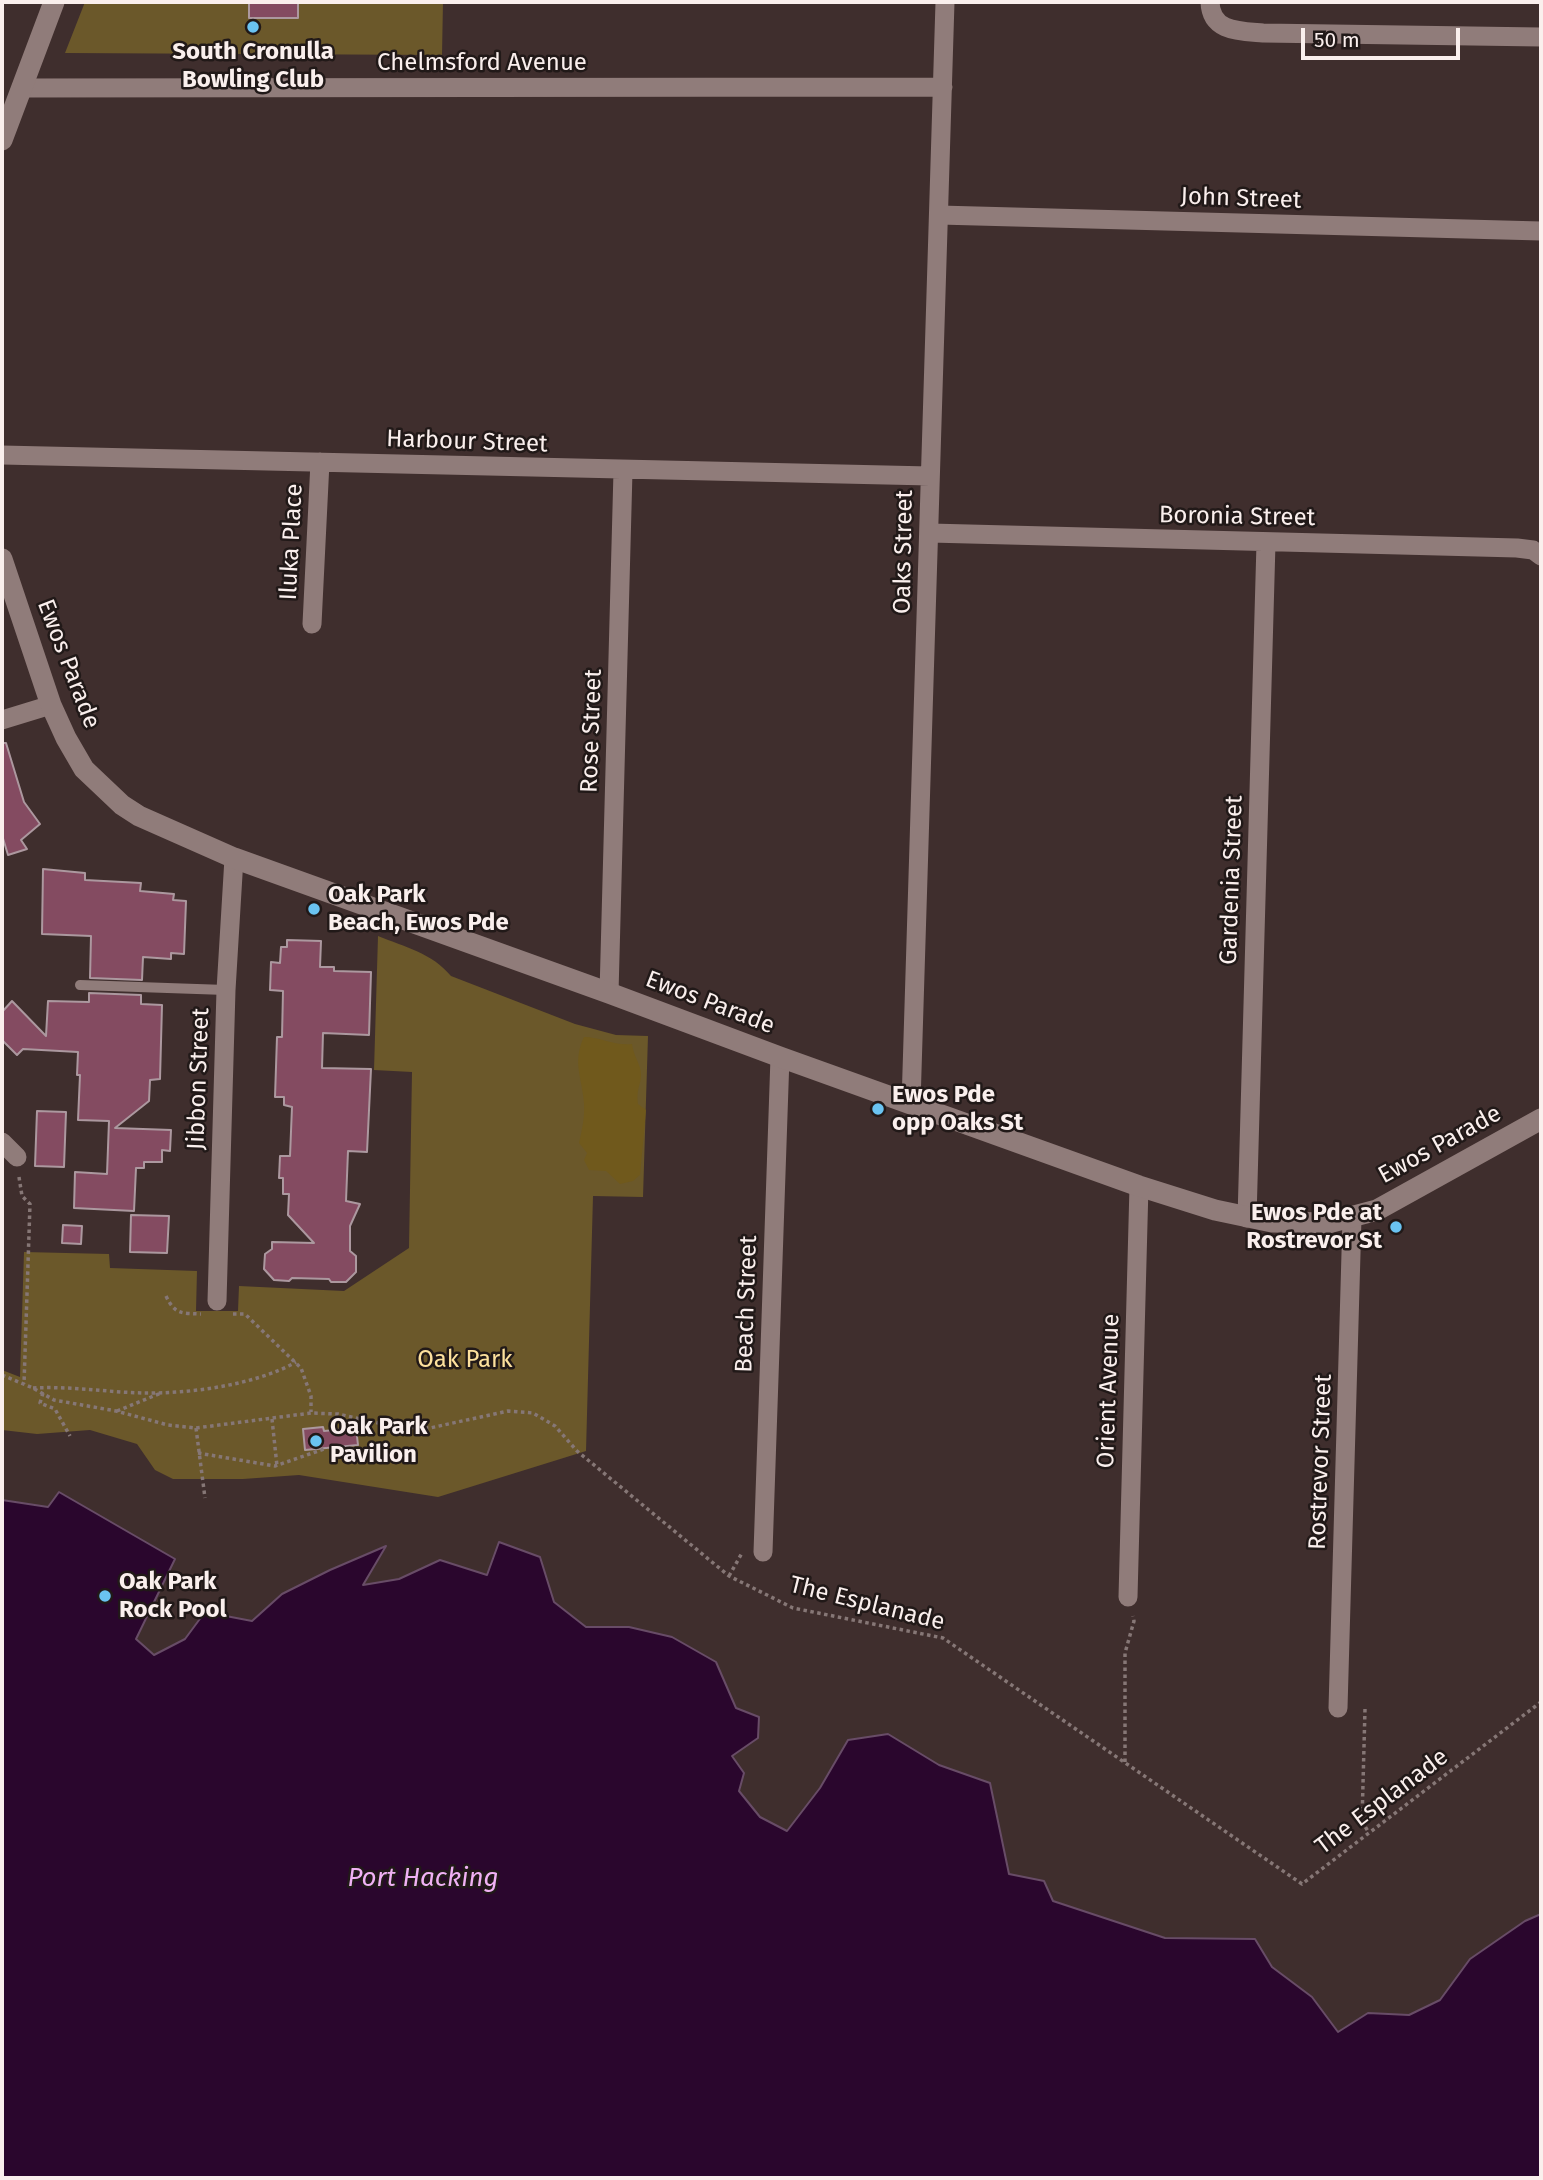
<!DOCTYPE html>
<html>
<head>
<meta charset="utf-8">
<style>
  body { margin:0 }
  #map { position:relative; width:1543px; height:2180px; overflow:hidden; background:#3f2e2d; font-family:"Fira Sans",sans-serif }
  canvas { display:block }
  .frame { position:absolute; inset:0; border:4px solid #faefed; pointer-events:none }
  .scale { position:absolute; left:1301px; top:28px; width:159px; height:32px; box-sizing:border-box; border:4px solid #faefed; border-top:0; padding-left:9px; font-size:21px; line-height:24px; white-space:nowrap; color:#faefed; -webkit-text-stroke:5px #211918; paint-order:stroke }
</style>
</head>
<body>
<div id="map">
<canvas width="1543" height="2180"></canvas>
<div class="frame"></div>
<div class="scale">50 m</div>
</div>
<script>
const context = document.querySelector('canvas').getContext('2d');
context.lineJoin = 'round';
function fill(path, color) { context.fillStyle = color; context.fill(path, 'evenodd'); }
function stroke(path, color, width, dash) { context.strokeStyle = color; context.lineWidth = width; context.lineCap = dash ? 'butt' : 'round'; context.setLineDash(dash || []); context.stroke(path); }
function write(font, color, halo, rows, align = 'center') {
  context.font = font + ' "Fira Sans",sans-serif'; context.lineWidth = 5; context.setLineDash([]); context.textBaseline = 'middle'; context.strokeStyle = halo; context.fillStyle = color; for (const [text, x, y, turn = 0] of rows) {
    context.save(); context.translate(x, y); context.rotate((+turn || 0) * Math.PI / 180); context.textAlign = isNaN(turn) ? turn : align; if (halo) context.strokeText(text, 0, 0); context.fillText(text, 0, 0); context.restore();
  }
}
fill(new Path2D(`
  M85 2H443L442 55 65 53Z
  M378 936C405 947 432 953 451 976L575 1024 616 1035 648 1036 643 1197 593 1196 586 1451 438 1497 299 1475 243 1479H173L155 1470 137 1444 90 1430 37 1434 2 1430V1370L20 1377 24 1252 109 1254 110 1268 197 1271 196 1311H238L239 1286 344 1291 409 1248 412 1072 374 1070Z`), '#6b582a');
fill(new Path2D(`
  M584 1037C601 1037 614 1046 632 1044 633 1055 641 1065 641 1074 641 1086 636 1088 638 1104L646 1110 640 1175 633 1181 620 1184 606 1171 589 1170 584 1160 587 1153 579 1143C582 1130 585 1117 584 1103 582 1077 572 1062 584 1037Z`), '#70591c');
const water = new Path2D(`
  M59 1492 175 1559 136 1639 154 1655 185 1639 205 1612 252 1621 282 1594 330 1570 386 1546 363 1585 399 1579 440 1560 487 1575 499 1542 540 1557 554 1602 586 1627H629L672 1637 716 1662 736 1708 759 1717 758 1738 732 1756 744 1773 739 1791 760 1817 787 1831 820 1788 848 1740 888 1734 939 1765 990 1783 1009 1874 1044 1881 1053 1901 1165 1938 1255 1939 1272 1967 1312 1997 1338 2032 1368 2013 1409 2015 1440 2000 1470 1959 1525 1921 1541 1914V2178H2V1500L48 1507Z`);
fill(water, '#2a062d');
stroke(water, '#684c67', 2);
const building = new Path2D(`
  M249 2H298V18H249Z
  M2 743H6L24 802 40 824 21 840 27 849 8 855 2 835Z
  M43 869 85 873V880L141 883 140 891 174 894 173 900 186 901 184 954 171 953V959L143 957 142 980 90 978 91 936 42 934Z
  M287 940 321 941 320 967H334V971L371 972 369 1035 323 1033 322 1068 371 1069 367 1152 348 1151 346 1201 360 1204 350 1226V1251L356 1256V1272L346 1282H331L329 1279 292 1278 289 1281 274 1280 264 1269 265 1254 272 1249V1242L314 1243 288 1215 289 1194H283V1178H279L280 1156H290L292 1107 284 1105V1097H275L277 1037H282L283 991 270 990 271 962 280 963 281 947H287Z
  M89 993 141 995V1004L162 1005 160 1079 150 1080 149 1101 115 1128 171 1130 170 1151 162 1150V1162H144V1168H136L134 1211 74 1208 75 1172 107 1174 109 1121 78 1120 80 1075H77L78 1052 23 1049 17 1055 2 1040V1012L12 1001 46 1036 48 1001 89 1002Z
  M37 1111 66 1112 64 1167 35 1166Z
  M131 1215 169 1216 167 1253 130 1252Z
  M63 1225 82 1226 81 1244 62 1243Z
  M323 1427 324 1431 356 1428 358 1445 305 1450 303 1429Z`);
fill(building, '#844b61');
stroke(building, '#ac989f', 2);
stroke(new Path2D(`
  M19 1177 22 1196 30 1204 24 1384
  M166 1296C175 1315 182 1313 201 1314
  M233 1314H245L301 1368 311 1396V1412
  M2 1375 33 1388 54 1400 116 1411 168 1425 196 1428 311 1413 338 1414 397 1427 430 1428 508 1411 533 1413 555 1426 577 1451 729 1576 793 1608 943 1638 1302 1884 1541 1702
  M33 1388C70 1386 106 1392 142 1393 188 1394 256 1385 296 1362
  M43 1393 40 1403 55 1409 70 1436
  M117 1411 161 1393
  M272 1419 277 1466
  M196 1428 205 1498
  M198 1453 275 1466 327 1448
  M729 1576 742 1553
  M1365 1709 1362 1821 1369 1833
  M1125 1762V1653L1134 1621 1133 1616`), '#867776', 3.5, [3.5, 3.5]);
stroke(new Path2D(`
  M80 985 226 990`), '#907c7a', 10);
stroke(new Path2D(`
  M1210 2C1211 32 1239 31 1263 33L1541 37
  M21 88 943 87
  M939 215 1541 231
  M2 455 930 476
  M930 533 1517 548 1533 550 1541 556
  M312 624 320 462
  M2 720 51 705
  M609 993 623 471
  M911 1103 945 2
  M2 1142 17 1157
  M1247 1218 1266 543
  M217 1301 226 990 234 858
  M763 1552 780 1057
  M1128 1597 1139 1186
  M1338 1708 1352 1218`), '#907c7a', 19);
stroke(new Path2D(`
  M2 140 54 2
  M2 559 51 705 66 738 84 769 122 805 139 816 234 858 609 993 780 1057 1139 1186 1215 1210 1272 1222 1328 1223 1377 1210 1541 1119`), '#907c7a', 21);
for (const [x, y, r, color] of [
  [253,27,7,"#6ac3f1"],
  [314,909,7,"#6ac3f1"],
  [878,1109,7,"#6ac3f1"],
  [1396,1227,7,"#6ac3f1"],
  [316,1441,7,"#6ac3f1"],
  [105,1596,7,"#6ac3f1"]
]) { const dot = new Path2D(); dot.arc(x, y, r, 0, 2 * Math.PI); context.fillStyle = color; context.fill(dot); stroke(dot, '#211918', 2.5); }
write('bold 24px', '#faefed', '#211918', [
  ["South Cronulla",253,52,"center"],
  ["Bowling Club",253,80,"center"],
  ["Oak Park",328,895],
  ["Beach, Ewos Pde",328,923],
  ["Ewos Pde",892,1095],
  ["opp Oaks St",892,1123],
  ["Ewos Pde at",1382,1213,"right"],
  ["Rostrevor St",1382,1241,"right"],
  ["Oak Park",330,1427],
  ["Pavilion",330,1455],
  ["Oak Park",119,1582],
  ["Rock Pool",119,1610]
], 'left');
write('24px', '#faefed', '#211918', [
  ["Chelmsford Avenue",482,63],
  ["John Street",1241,199,2],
  ["Harbour Street",467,442,2],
  ["Boronia Street",1237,517,1],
  ["Iluka Place",292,542,-87],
  ["Oaks Street",904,552,-89],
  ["Ewos Parade",68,664,69],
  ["Rose Street",592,731,-88],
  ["Gardenia Street",1232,880,-88],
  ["Ewos Parade",710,1003,21],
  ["Jibbon Street",199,1079,-88],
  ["Ewos Parade",1440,1145,-29],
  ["Beach Street",747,1304,-88],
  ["Orient Avenue",1109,1391,-88],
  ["Rostrevor Street",1321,1462,-88],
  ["The Esplanade",867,1604,14],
  ["The Esplanade",1382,1802,-37]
]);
write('24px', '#fde19d', '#211918', [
  ["Oak Park",465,1360]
]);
write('italic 26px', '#f0b1f4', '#211918', [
  ["Port Hacking",423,1879]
]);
</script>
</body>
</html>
